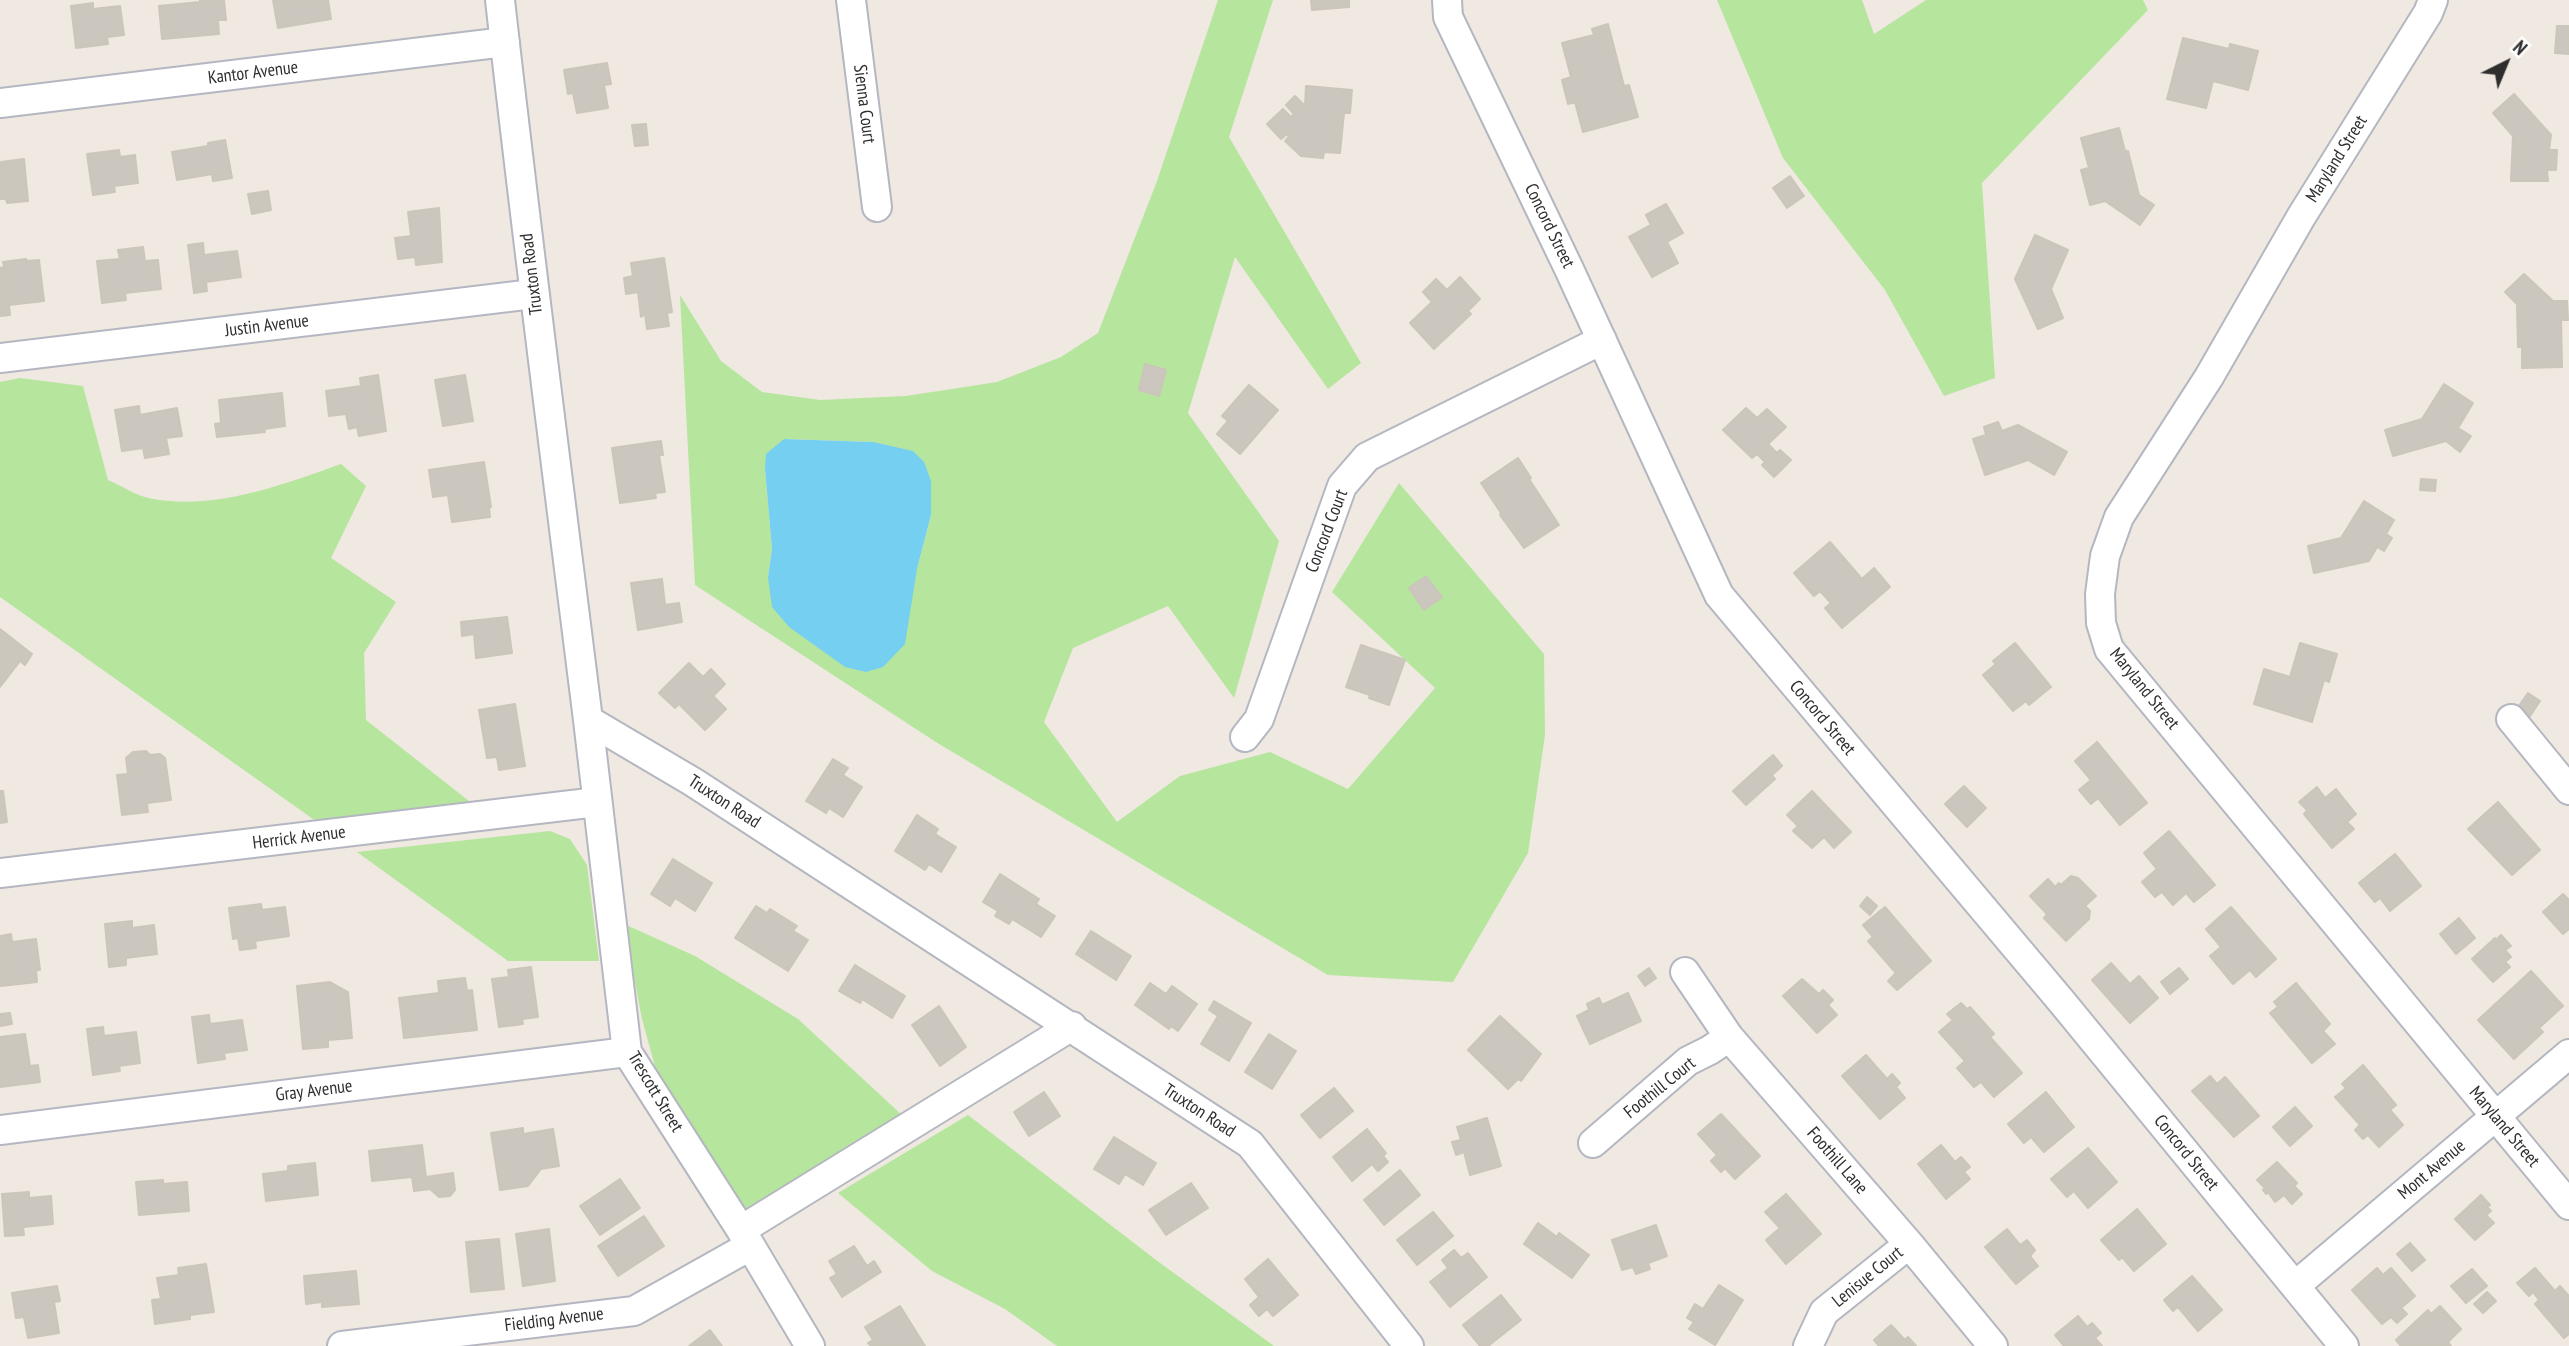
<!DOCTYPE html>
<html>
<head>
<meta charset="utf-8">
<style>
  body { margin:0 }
  #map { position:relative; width:2569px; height:1346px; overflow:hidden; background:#efe9e1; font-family:"PT Sans Narrow",sans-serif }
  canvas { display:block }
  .north { position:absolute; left:2471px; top:28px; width:70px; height:70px; -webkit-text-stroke:5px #fff; paint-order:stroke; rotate:43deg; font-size:19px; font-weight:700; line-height:28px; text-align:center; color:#2e2e2e }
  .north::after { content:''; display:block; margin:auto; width:24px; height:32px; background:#2e2e2e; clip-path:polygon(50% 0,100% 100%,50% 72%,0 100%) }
</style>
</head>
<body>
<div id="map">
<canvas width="2569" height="1346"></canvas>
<div class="north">N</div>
</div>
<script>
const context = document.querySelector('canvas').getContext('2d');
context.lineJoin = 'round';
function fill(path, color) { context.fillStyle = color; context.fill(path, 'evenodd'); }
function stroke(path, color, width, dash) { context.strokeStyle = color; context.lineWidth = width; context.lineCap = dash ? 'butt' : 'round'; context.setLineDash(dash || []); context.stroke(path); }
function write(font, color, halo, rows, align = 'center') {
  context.font = font + ' "PT Sans Narrow",sans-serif'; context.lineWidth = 5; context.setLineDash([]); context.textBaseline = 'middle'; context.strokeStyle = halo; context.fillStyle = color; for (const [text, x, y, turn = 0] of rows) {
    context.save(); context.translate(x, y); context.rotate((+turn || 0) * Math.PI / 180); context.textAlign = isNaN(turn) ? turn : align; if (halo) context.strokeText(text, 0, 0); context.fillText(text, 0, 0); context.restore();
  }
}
fill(new Path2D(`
  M1218 0H1273L1229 137 1361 363 1328 389 1235 257 1188 413 1279 541 1234 698 1168 606 1073 648 1044 722 1117 822 1180 776 1270 752 1348 789 1435 688 1332 592 1399 483 1544 654 1545 735 1528 853 1453 982 1328 975 939 744 695 585 680 295 721 361 762 392 820 400 906 396 997 382 1061 357 1098 333 1157 181ZM784 439 873 442 931 515 917 569 768 577 772 549 765 469Z
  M1717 0H1862L1874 34 1926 0H2143L2148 10 1982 183 1995 378 1944 396 1885 290 1783 158Z
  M20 378 83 386 108 480C122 486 138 497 153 499 217 510 282 485 341 464L366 486 331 558 396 602 364 653 366 720 474 805 320 824 0 597V382Z
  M550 831 570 839 587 865 599 961H508L357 852Z
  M624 924 695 956 798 1019 902 1115 747 1221 659 1081 642 1019Z
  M968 1115 1156 1260 1274 1346H1057L1005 1309 932 1271 838 1193Z`), '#b6e59e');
fill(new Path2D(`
  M784 439 873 442 913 451 924 462 931 481V515L917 569 905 644 883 667 866 672 845 667 789 627 772 607 768 577 772 549 765 469 766 454Z`), '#75cff0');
const building = new Path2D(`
  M200 0H224L226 20H218L219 34 162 39 159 6 200 2Z
  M273 0H328L331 19 278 28Z
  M1311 0H1349V7L1312 10Z
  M93 3V9L120 6 124 35 107 37 108 44 76 48 71 6Z
  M1608 24 1624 86 1629 85 1638 117 1583 132 1575 102 1568 104 1562 80 1571 77 1562 43 1594 35 1592 29Z
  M2557 26H2569V54L2555 53Z
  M2183 38 2229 49 2230 44 2258 51 2248 90 2213 81 2206 108 2167 99Z
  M607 63 611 84 604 85 608 108 577 113 573 93 568 94 564 70Z
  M1306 86 1352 90 1350 113H1344L1340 153 1324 152 1323 158 1301 156 1285 141 1289 136 1287 134 1281 139 1267 124 1283 109 1291 117 1294 114 1286 105 1295 96 1305 106Z
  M2514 94 2551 135 2549 150H2557L2556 170H2547L2548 181H2511L2513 136 2493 113Z
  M646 124 648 145 635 146 632 125Z
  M2119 128 2125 151H2128L2139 195 2154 205 2140 225 2105 201 2090 205 2081 170 2089 168 2081 138Z
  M225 140 232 178 213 181 212 174 177 180 172 152 208 146V143Z
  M119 150 120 157 135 155 138 183 114 186 115 192 93 195 87 154Z
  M24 159 28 201 7 203 6 199H0L1 162Z
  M1790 176 1804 196 1787 208 1773 188Z
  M268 191 271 210 252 214 248 194Z
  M1666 204 1683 233 1667 242 1678 263 1652 277 1629 237 1651 225 1646 215Z
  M439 208 442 262 416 265 415 257 398 259 395 238 411 236 408 212Z
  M2035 235 2068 250 2051 289 2063 318 2038 329 2015 279Z
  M203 243 204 255 237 251 241 277 206 282 207 291 194 293 188 245Z
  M143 247 145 261 158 260 161 289 125 293 126 300 102 303 97 261 120 259 118 250Z
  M664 258 672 312 667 313 669 326 647 329 645 314 641 317 638 292 626 294 624 278 633 276 631 263Z
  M26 259 27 261 39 260 44 301 9 305 10 315 0 316V268L4 267 3 262Z
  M2524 274 2553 301H2567L2568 320H2561L2562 367 2522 368V347H2518L2517 304 2505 292Z
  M1460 277 1480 299 1468 311 1471 314 1434 349 1410 323 1432 302 1423 292 1436 279 1447 290Z
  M1145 364 1166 370 1159 396 1139 390Z
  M378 375 386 431 359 436 357 427 349 429 346 414 329 416 326 391 361 386 360 378Z
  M465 375 473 421 443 426 435 380Z
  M2444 384 2473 403 2458 428 2471 436 2460 452 2446 441 2393 456 2385 430 2422 419Z
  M1249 385 1278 410 1240 454 1217 434 1228 421 1222 416Z
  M282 393 285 426 264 429 265 432 217 437 215 424 221 423 219 400Z
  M139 406 140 415 177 408 182 436 166 438 169 454 145 458 143 448 122 451 115 410Z
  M1746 408 1757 418 1767 409 1786 427 1768 444 1777 453 1780 450 1791 460 1774 477 1762 465 1765 462 1757 454 1752 458 1723 430Z
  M1998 422 2002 431 2018 425 2067 452 2054 475 2028 460 1985 475 1973 439 1986 435 1984 427Z
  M661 441 663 455H659L665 492 655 493 656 498 620 503 612 448Z
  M1518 458 1531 478 1529 479 1559 525 1524 548 1500 515 1501 513 1481 483Z
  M484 462 491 507H489L490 517 452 522 448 495 433 497 429 470Z
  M2421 479 2436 480 2435 491 2420 490Z
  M2364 501 2394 520 2386 534 2392 538 2384 551 2377 547 2369 561 2314 573 2308 546 2341 538Z
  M1830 542 1862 579 1874 568 1890 587 1842 628 1825 608 1831 603 1820 591 1814 596 1794 573Z
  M1426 576 1442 597 1424 610 1409 588Z
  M662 579 665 605 679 603 682 622 638 630 631 583Z
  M507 617 512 653 476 658 474 634 462 636 461 622Z
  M0 629 32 654 25 665 20 661 0 687Z
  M2015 643 2051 687 2029 705 2026 701 2013 711 1983 675 1996 664 1993 661Z
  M2300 643 2337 654 2329 682 2324 680 2312 722 2254 704 2264 669 2290 677Z
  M1361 645 1405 660 1389 705 1369 698 1370 695 1346 687Z
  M689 663 703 677 711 669 725 684 713 696 726 709 705 730 679 704 675 708 659 693Z
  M2528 693 2540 701 2528 719 2516 710Z
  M515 704 525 766 499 770 497 757 487 758 479 710Z
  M2097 742 2147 803 2120 825 2098 798 2091 804 2079 790 2091 780 2075 761Z
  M146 751 150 755 160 754 165 758 171 800 147 803 148 812 122 815 117 775 128 774 126 758 133 752Z
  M1773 755 1782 766 1772 775 1775 779 1746 805 1733 791Z
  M833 759 848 768 843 775 862 787 843 817 829 808 826 813 806 801Z
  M1964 786 1986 808 1967 827 1945 804Z
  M2317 787 2325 798 2336 789 2356 814 2347 822 2354 829 2332 848 2304 814 2307 810 2299 802Z
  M0 791H3L7 822 0 823Z
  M1812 791 1851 832 1834 848 1824 837 1812 848 1793 831 1798 826 1787 815Z
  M2498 802 2540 850 2512 875 2468 829Z
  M917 815 938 829 935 834 956 847 941 872 929 864 925 870 895 851Z
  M2169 831 2215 885 2194 902 2186 893 2173 905 2162 892 2155 897 2142 882 2157 869 2144 853Z
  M2395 854 2421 886 2390 911 2380 898 2375 902 2359 883Z
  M673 859 712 883 695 911 675 898 670 906 651 894Z
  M1000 874 1039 899 1036 904 1055 916 1041 937 1012 919 1009 924 995 916 998 911 983 902Z
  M2071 876 2078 878 2096 896 2085 906 2090 911 2089 919 2066 941 2044 918 2047 914 2030 896 2048 879 2055 887 2059 883 2061 885Z
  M2563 894 2569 900V929L2563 934 2543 912Z
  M1867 897 1877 906 1870 915 1860 906Z
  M261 904 262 910 285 907 289 936 255 941 256 948 240 950 238 938 233 939 229 908Z
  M756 906 767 913 770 909 797 926 793 931 808 940 788 971 735 938Z
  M1885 907 1931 961 1897 990 1888 981 1896 973 1868 941 1873 937 1863 925Z
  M2231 907 2276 959 2256 977 2250 970 2233 984 2210 956 2221 947 2206 929Z
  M2459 918 2475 938 2456 954 2440 934Z
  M132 921V928L154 925 157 954 126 958V965L109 967 105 924Z
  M1091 931 1131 956 1116 980 1076 954Z
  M11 934 12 942 36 939 40 970H36L37 982 1 986 0 936Z
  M2501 935 2511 946 2505 950 2511 957 2505 962 2510 967 2493 982 2472 959 2495 938 2496 940Z
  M2111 963 2130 984 2139 976 2158 998 2130 1023 2092 980Z
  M855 965 905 996 892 1018 862 999 860 1003 839 991Z
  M531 967 538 1017 522 1019 523 1024 499 1027 492 979 509 977 508 970Z
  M1649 968 1656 978 1645 986 1638 976Z
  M2179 968 2188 979 2170 994 2161 982Z
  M2531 971 2563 1006 2539 1028 2543 1032 2514 1059 2478 1020Z
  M465 978 467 991 472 990 477 1030 404 1038 399 998 439 993 438 981Z
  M1802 979 1819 994 1823 990 1833 1000 1828 1005 1837 1015 1817 1033 1783 996Z
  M330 982 348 992 352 1038 328 1040V1047L303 1049 297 986Z
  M1150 983 1166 994 1172 986 1197 1004 1178 1031 1171 1026 1169 1029 1135 1005Z
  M2296 983 2330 1024 2323 1031 2335 1044 2312 1063 2270 1013 2278 1007 2274 1002Z
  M1628 993 1641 1021 1590 1044 1577 1016 1589 1010 1587 1004 1599 998 1602 1005Z
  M1214 1001 1251 1023 1229 1061 1201 1044 1218 1016 1209 1010Z
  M1961 1003 1967 1009 1970 1007 1994 1034 1990 1037 2022 1073 1994 1097 1981 1082 1974 1087 1957 1068 1965 1061 1939 1032 1953 1020 1947 1014Z
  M939 1006 966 1047 940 1066 912 1025Z
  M10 1013 12 1024 0 1026V1014Z
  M209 1015 210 1024 242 1020 247 1050 224 1053 225 1059 198 1063 192 1017Z
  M1500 1016 1541 1054 1521 1081 1518 1079 1508 1089 1468 1050Z
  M103 1027 104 1036 136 1032 140 1063 119 1066 120 1071 93 1075 87 1029Z
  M25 1034 30 1066 38 1065 40 1082 0 1087V1037Z
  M1269 1034 1296 1051 1272 1089 1245 1072Z
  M1866 1055 1887 1079 1892 1074 1900 1083 1896 1087 1905 1098 1880 1119 1842 1076Z
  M2363 1065 2396 1105 2390 1110 2403 1125 2379 1147 2368 1135 2363 1139 2355 1130 2360 1125 2335 1097 2346 1088 2342 1084Z
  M2210 1076 2217 1084 2225 1077 2259 1116 2234 1137 2192 1091Z
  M1334 1088 1353 1111 1320 1138 1301 1115Z
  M1044 1092 1060 1116 1029 1136 1014 1112Z
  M2046 1092 2074 1127 2044 1152 2031 1137 2024 1143 2008 1124Z
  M2295 1107 2312 1126 2290 1146 2273 1127Z
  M1721 1114 1760 1156 1735 1179 1725 1168 1721 1172 1711 1161 1717 1155 1698 1134Z
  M1487 1118 1501 1166 1470 1175 1464 1152 1456 1155 1452 1142 1461 1140 1457 1127Z
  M523 1128V1134L553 1129 559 1166 541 1169 528 1186 500 1190 491 1133Z
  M1367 1129 1386 1153 1383 1156 1388 1162 1378 1171 1372 1164 1352 1181 1333 1157Z
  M1114 1137 1156 1163 1143 1185 1125 1174 1119 1184 1094 1169Z
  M422 1145 426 1177 453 1173 455 1190 450 1196 439 1197 430 1189 414 1191 412 1177 372 1181 369 1151Z
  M1941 1145 1955 1162 1961 1157 1970 1167 1964 1172 1970 1179 1946 1199 1918 1164Z
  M2088 1148 2117 1182 2088 1208 2074 1191 2067 1197 2051 1179Z
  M2277 1162 2297 1183 2294 1186 2302 1194 2292 1204 2284 1195 2275 1202 2268 1192 2266 1194 2263 1190 2265 1188 2257 1180Z
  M315 1163 318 1195 266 1201 263 1174 288 1171V1166Z
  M1400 1170 1420 1195 1384 1225 1364 1200Z
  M620 1179 640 1208 600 1235 580 1206Z
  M163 1180V1184L187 1182 189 1211 139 1215 136 1182Z
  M1191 1183 1208 1208 1166 1235 1149 1210Z
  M29 1192V1198L51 1196 53 1224 23 1227 24 1235 5 1236 2 1194Z
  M1786 1194 1821 1234 1786 1264 1766 1240 1780 1228 1765 1212Z
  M2481 1195 2490 1205 2487 1207 2491 1211 2486 1215 2494 1223 2475 1240 2455 1219Z
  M2137 1209 2166 1244 2134 1271 2122 1257 2119 1260 2101 1240Z
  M1433 1212 1453 1236 1417 1265 1397 1240Z
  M644 1216 664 1246 618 1276 598 1246Z
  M1538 1223 1557 1237 1559 1233 1589 1255 1572 1278 1524 1244Z
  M1656 1225 1667 1256 1648 1263 1650 1269 1636 1274 1633 1267 1622 1270 1612 1240Z
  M549 1229 555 1281 523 1286 516 1234Z
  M2007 1229 2020 1245 2027 1240 2035 1250 2030 1256 2038 1266 2016 1284 1985 1247Z
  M499 1239 504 1289 471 1292 466 1242Z
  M2410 1243 2425 1260 2412 1271 2397 1254Z
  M854 1246 867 1266 874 1261 881 1272 842 1297 830 1278 837 1274 829 1261Z
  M1454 1250 1461 1258 1468 1253 1487 1277 1450 1307 1430 1282 1448 1268 1442 1260Z
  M1268 1259 1298 1295 1273 1316 1267 1309 1259 1316 1250 1305 1259 1297 1245 1279Z
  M206 1264 214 1312 190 1315V1319L155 1324 152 1300 161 1299 157 1278 179 1275 178 1268Z
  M2377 1268 2383 1275 2391 1268 2415 1296 2401 1308 2407 1314 2397 1323 2391 1317 2382 1324 2352 1290Z
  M2535 1268 2555 1291 2560 1286 2569 1296V1334L2564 1338 2535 1304 2539 1300 2533 1292 2529 1296 2517 1283Z
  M2472 1269 2487 1286 2466 1303 2451 1286Z
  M356 1271 359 1304 322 1307V1302L306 1304 304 1276Z
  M2192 1276 2222 1310 2198 1331 2178 1307 2173 1311 2164 1300Z
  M1719 1285 1743 1300 1715 1345 1689 1329 1694 1322 1687 1318 1695 1304 1703 1309Z
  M57 1286 60 1301 54 1302 59 1333 28 1338 24 1317 16 1318 12 1293Z
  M2487 1292 2496 1301 2483 1313 2474 1304Z
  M1501 1295 1521 1320 1488 1346H1480L1463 1325Z
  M900 1306 925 1346H871L868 1343 873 1340 865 1327Z
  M2440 1306 2461 1329 2448 1342 2451 1346H2401L2396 1340 2428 1310 2431 1314Z
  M2078 1316 2087 1327 2092 1323 2101 1333 2095 1338 2102 1346H2064L2055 1335Z
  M1891 1325 1905 1340 1908 1337 1916 1346H1879L1874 1340Z
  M710 1330 722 1346H689Z`);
fill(building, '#cbc7bf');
stroke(building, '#cbc5ba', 2);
const minor = new Path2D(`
  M500 0C527 240 558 480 588 720L693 782 1250 1144 1409 1346
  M851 0 877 207
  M1447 0 1448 17 1569 269 1719 595 2062 1002 2344 1346
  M2433 0 2428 13 2301 217 2209 377 2119 517 2105 556 2100 594 2101 623 2109 649 2569 1205
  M0 103 505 42
  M0 358 533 294
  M2511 719 2569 790
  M588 720 627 1052 741 1230 810 1346
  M1245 737 1259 719 1342 486 1367 457 1602 340
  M0 873 597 802
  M1685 972 1729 1037 1909 1244 1993 1346
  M0 1130 627 1052
  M1593 1143 1688 1061 1710 1050 1729 1037
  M741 1230 1072 1026
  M2295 1286 2569 1054
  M342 1346 634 1311 750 1246
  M1808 1346 1824 1312 1909 1244`);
stroke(minor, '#b4b7c1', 32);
stroke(minor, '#fff', 28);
write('18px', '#2e2e2e', '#fff', [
  ["Kantor Avenue",253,73,-7],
  ["Sienna Court",864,104,83],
  ["Maryland Street",2337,159,-58],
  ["Concord Street",1549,226,64],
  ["Truxton Road",532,274,-97],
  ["Justin Avenue",267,326,-7],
  ["Concord Court",1327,531,-69],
  ["Maryland Street",2144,689,51],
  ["Concord Street",1822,718,50],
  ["Truxton Road",724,802,33],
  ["Herrick Avenue",299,838,-7],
  ["Foothill Court",1660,1088,-39],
  ["Gray Avenue",314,1091,-7],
  ["Trescott Street",655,1092,59],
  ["Truxton Road",1199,1111,33],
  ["Maryland Street",2504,1127,50],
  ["Concord Street",2186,1153,51],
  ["Foothill Lane",1837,1161,49],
  ["Mont Avenue",2432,1170,-40],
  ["Lenisue Court",1868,1277,-39],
  ["Fielding Avenue",554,1320,-7]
]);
</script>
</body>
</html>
